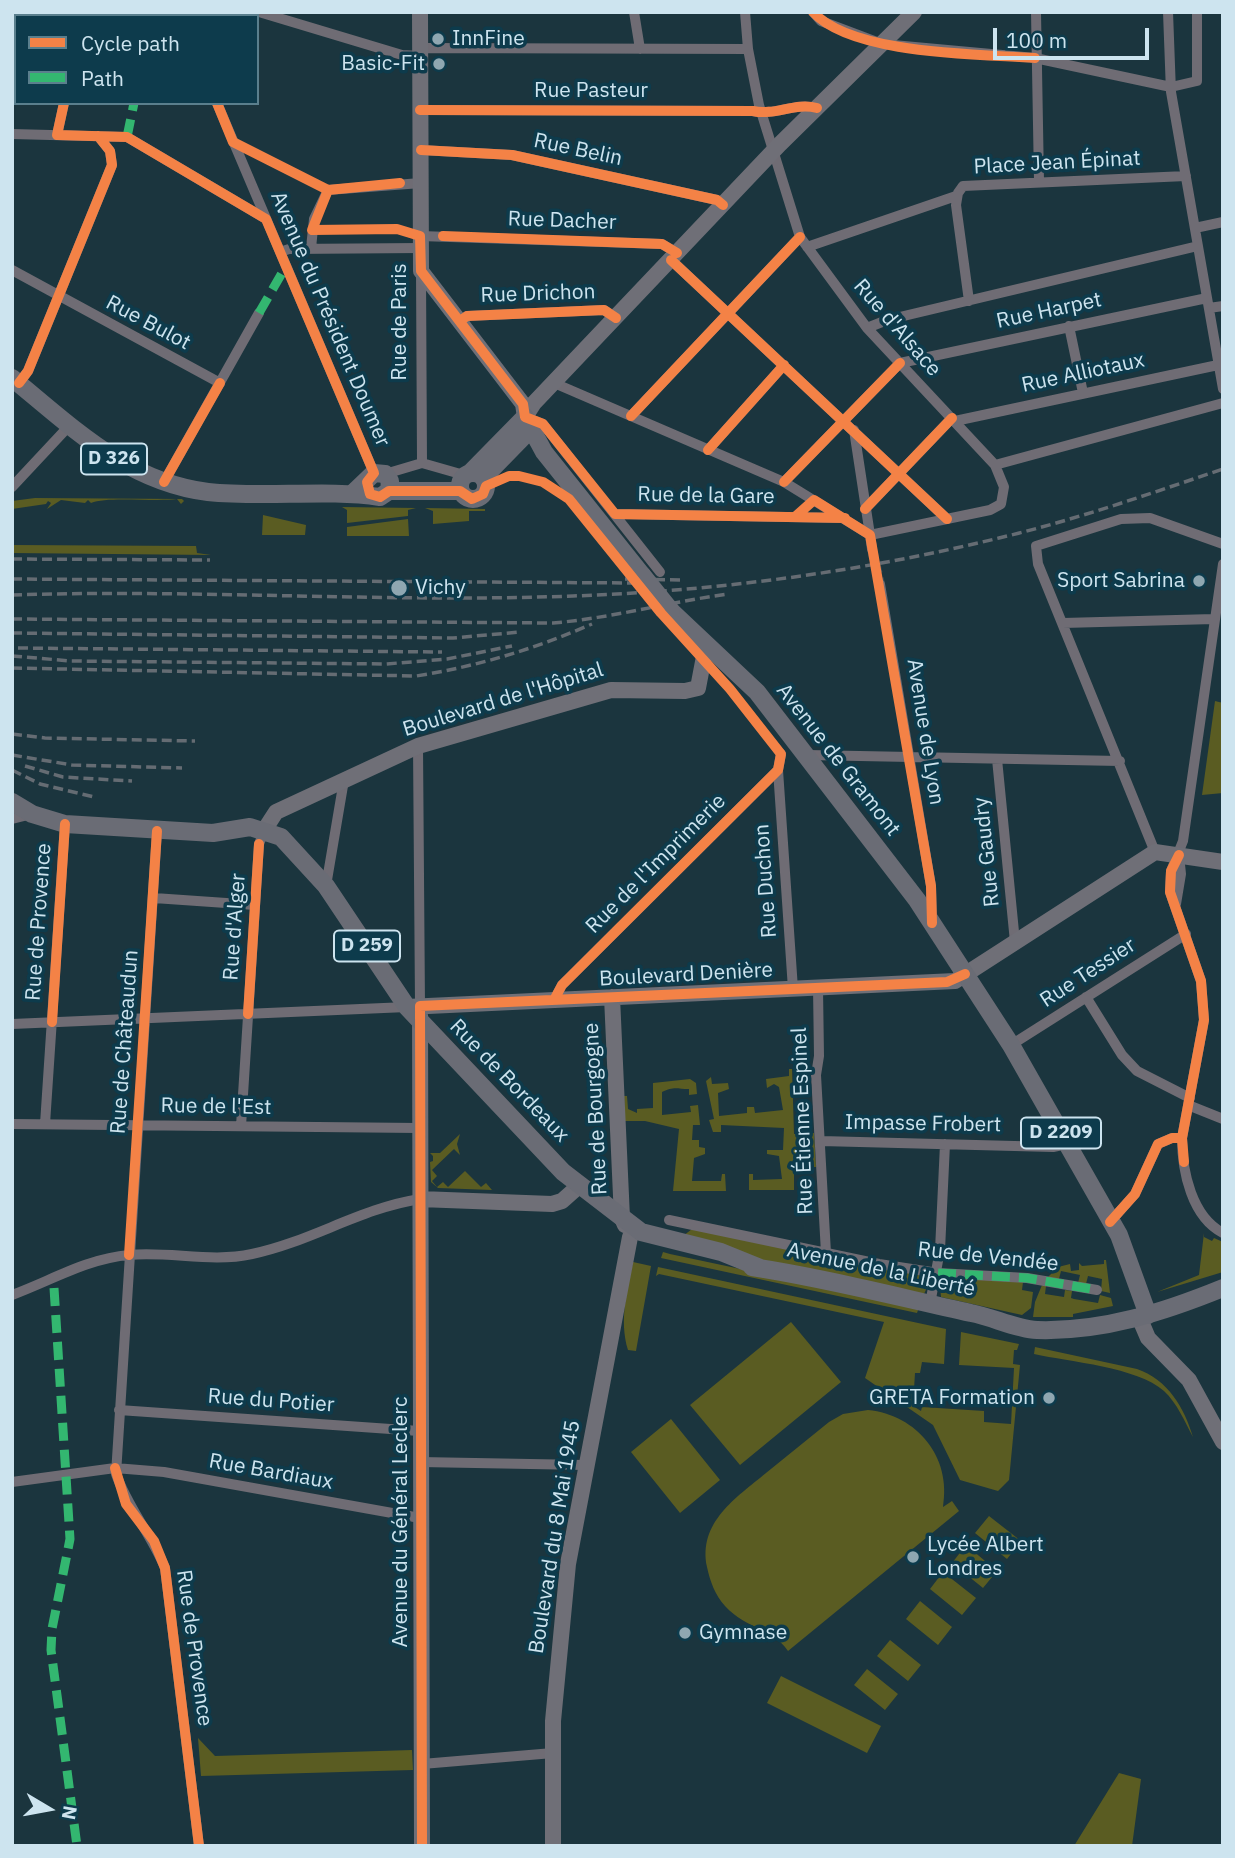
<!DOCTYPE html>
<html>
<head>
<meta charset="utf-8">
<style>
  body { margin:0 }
  #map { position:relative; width:1235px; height:1858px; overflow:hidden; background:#1b353e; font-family:"IBM Plex Sans",sans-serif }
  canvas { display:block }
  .frame { position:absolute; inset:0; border:14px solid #cde4ef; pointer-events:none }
  .legend { position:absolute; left:14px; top:14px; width:245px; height:91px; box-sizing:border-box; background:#0d3b4c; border:2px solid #5a7f8d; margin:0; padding:9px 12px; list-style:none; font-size:21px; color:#cde4ef }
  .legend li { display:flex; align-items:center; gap:14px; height:35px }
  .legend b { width:35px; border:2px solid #5a7f8d }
  .north { position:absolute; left:14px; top:1774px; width:70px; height:70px; -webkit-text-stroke:5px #0d3b4c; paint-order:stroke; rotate:100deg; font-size:19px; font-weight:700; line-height:28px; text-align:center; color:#cde4ef }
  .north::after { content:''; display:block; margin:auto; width:24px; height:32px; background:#cde4ef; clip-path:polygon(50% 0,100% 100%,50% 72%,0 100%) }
  .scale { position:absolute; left:993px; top:28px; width:156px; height:32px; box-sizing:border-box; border:4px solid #cde4ef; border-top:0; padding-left:9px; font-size:21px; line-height:24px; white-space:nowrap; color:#cde4ef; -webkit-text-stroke:5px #0d3b4c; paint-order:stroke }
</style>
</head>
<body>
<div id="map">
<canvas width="1235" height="1858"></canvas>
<div class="frame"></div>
<ul class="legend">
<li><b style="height:9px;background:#f48246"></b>Cycle path</li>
<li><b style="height:9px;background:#33b770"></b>Path</li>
</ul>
<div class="north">N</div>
<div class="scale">100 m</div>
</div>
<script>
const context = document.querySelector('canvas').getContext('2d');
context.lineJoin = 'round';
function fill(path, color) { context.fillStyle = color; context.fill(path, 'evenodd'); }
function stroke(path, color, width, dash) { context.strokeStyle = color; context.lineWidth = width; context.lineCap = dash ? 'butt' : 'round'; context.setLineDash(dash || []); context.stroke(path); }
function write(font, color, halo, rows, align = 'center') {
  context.font = font + ' "IBM Plex Sans",sans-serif'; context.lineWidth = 7; context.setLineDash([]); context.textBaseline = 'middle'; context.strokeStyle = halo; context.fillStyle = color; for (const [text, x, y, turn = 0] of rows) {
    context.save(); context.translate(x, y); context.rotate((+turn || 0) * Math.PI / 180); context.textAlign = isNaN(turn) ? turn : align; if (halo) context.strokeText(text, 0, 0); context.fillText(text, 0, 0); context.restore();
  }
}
fill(new Path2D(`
  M35 498 182 499 184 501 181 504 177 499C154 502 107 496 91 503L88 500 85 503 61 500 47 509 51 503 48 501 46 504 12 509V501Z
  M342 507 416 508 408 510V516L347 523V510Z
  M425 508 485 509V511H469V521L433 524V511Z
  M263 515 306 525 305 535H262Z
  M408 519 409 536H347V527Z
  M12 545 196 546 197 553 211 555 12 553Z
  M1215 701 1223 703V793L1202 795Z
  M789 1069H792L794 1134 814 1133 816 1167 794 1168V1190H749V1174H753V1180L782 1179 779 1156 767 1154V1150H783L784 1128 721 1125V1132H713L709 1120 714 1119 706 1081 711 1077 712 1084 728 1083 729 1089 718 1093 719 1116 747 1113V1107H754L755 1113 783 1110 779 1087 774 1084 767 1088 766 1079 789 1076Z
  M690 1079 696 1083 697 1094 689 1095V1089C677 1089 674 1086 662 1092V1115L691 1112 690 1106 698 1105 700 1125H693L692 1140H699V1147L705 1148V1154L694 1158 692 1181H721L722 1174H725L726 1191H673L679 1129 645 1121H625L624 1096H627L628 1109 637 1113V1109L653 1108V1083Z
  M460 1134 457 1144 460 1155 454 1149 432 1170 437 1176 432 1181 437 1187 443 1182 448 1187 465 1171 481 1187 486 1183 492 1190 438 1188 431 1182 430 1162 433 1161V1156L430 1153H440Z
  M692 1229 926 1276 930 1281 924 1294 761 1263 683 1236Z
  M1204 1233V1237L1212 1241 1214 1238 1223 1242V1272L1157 1292 1199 1275Z
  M663 1252 670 1254 919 1307 917 1313 661 1258Z
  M1104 1260H1106L1110 1293 1101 1291 1102 1279 1088 1276 1086 1284 1078 1283 1080 1275 1061 1271 1059 1279 1048 1277 1058 1267 1070 1264 1071 1271 1079 1270V1263L1082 1266 1104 1264Z
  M633 1262 651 1266 636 1351 628 1350C619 1320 627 1292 633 1262Z
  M658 1267 946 1329 944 1364 922 1362 920 1373H915L913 1406 921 1411 922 1407 984 1411V1422L1011 1424 1014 1368 959 1365 961 1332 1019 1344 1017 1350H1014L1013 1364 1020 1365 1009 1480 998 1491 960 1480 933 1425 865 1378 884 1322 659 1274 656 1276Z
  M946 1277 1023 1282 1022 1290 1033 1292 1031 1308 1022 1315 941 1297 940 1285Z
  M1042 1285 1046 1286 1045 1294 1064 1297 1065 1290 1072 1291 1071 1298 1074 1299 1098 1303 1100 1295 1111 1298 1113 1306 1073 1314V1317H1033L1035 1302Z
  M791 1322 841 1382 740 1465 690 1405Z
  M1035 1347 1137 1369C1168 1380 1184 1407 1193 1437 1185 1422 1177 1403 1164 1391 1137 1367 1070 1362 1034 1354Z
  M868 1410C917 1415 952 1457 943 1507L952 1501 959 1511 788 1651C772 1627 747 1630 725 1606 715 1595 710 1581 707 1567 698 1522 736 1498 766 1473 787 1456 808 1439 829 1422L843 1414Z
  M671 1419 720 1480 680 1513 631 1452Z
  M989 1516 1021 1541 1007 1559 975 1533Z
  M966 1545 997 1571 983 1588 952 1563Z
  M943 1572 976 1598 962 1615 930 1589Z
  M920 1601 952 1627 938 1645 906 1619Z
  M890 1640 921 1665 908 1681 877 1656Z
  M867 1669 898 1694 885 1710 854 1685Z
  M781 1676 881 1726 867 1753 767 1703Z
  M198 1738 215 1756 412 1750 413 1770 201 1776Z
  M1119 1773 1141 1779 1132 1846H1074Z`), '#5a5c22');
stroke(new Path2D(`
  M872 549 880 584`), '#364f59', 10, [10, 5]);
stroke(new Path2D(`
  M46 12 59 16
  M259 12 402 55 421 56
  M634 12 640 49
  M745 12 748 49 759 105 800 237 867 328 995 465 1004 487 1001 504 990 510 870 535 854 430
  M813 12 821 21 882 44 1035 58 1171 87 1197 81V12
  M1036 12 1039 181
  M1168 12 1171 92 1223 389
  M89 16 90 12
  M246 16 247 12
  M421 48 748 49
  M12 62 16 63
  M217 103 374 473
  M420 110 753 111C775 116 795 102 817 108
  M12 134 127 137 266 219
  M57 135 64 103
  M421 150 512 155 717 200 723 205
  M1195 228 1223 222
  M420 236 662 244 677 253
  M807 247 956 196
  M311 248 314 219 328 190 421 183
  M280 252 289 249 421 248
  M671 260 947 519
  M12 270 220 383
  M421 271 422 463
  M969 301 956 205 958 193 963 186 1186 176
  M1209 308 1223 306
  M460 321 467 316 604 310 616 318
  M1069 326 1083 393
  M867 328 887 320 1198 246
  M19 383 28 371 112 165 110 151 98 136
  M554 383 784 482 870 535 872 549
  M631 416 800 237
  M525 417 543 424 660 572
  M955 421 1218 365
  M708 450 784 365
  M995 465 1223 403
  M385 474 422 463 464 475
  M164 482 259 313
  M784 482 900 363 1207 298
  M12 487 69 426
  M865 509 952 418
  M615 514 843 518
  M1223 564 1183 841 1171 871 1170 892 1201 981 1204 1020 1182 1138C1182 1172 1192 1217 1223 1233
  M880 584 931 886 932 923
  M1063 623 1214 619
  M418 746 420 1006
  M807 755 1120 761
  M997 759 1015 942
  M778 770 793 989
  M12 819 32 814
  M157 831 116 1474C128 1508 151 1534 165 1568L199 1846
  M1155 852 1038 564 1036 546 1121 519 1150 518 1223 544
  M326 886 344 780
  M154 898 255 905
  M1176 904 1181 874 1179 855
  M818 988 819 1056 816 1075 826 1253
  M1086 997 1122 1055 1137 1071 1190 1098
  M554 1000 562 985 778 770 781 754
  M12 1024 407 1007
  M1011 1045 1186 934
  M1188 1105 1223 1119
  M12 1124 419 1128
  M45 1124 65 824
  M241 1126 259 844 265 829
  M821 1141 1053 1147 1067 1144
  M669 1220 879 1264 938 1273 1027 1278 1097 1290
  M1110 1222 1135 1194 1158 1144 1172 1138H1182
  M12 1295C50 1281 89 1258 129 1255 170 1251 211 1263 252 1254 310 1242 361 1208 420 1199
  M930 1304 940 1250 945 1144
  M119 1410 419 1431
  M420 1462 585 1465
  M12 1482 115 1468 164 1472 420 1518
  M422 1764 553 1753`), '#6f6c74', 10);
stroke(new Path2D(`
  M420 12 421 271 523 404 525 417
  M525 417 534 403 780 144 914 12
  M265 829 276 812 418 746 611 690 685 691 698 688 706 646
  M612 997 622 1218 625 1225
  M407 1007 955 981 1155 852 1223 862
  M420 1012 422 1846
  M420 1199 552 1204 562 1201 580 1185
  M1139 1317 1148 1338 1189 1380 1223 1442
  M553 1846V1721L568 1564 630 1237`), '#6f6f77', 16);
stroke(new Path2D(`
  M12 378C72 427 127 482 208 492 265 498 325 489 380 497L389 491 390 481 385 474 374 473 352 494
  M525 417 544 452 642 575
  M471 472 525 417
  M460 486a13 13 0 1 1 26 0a13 13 0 1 1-26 0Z
  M483 478 523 437
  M389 491H460
  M671 611 757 692 917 900 1011 1045 1119 1235 1148 1315
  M12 802 32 814 65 824 213 833 250 827 281 837 326 886 407 1007 563 1172 641 1232 721 1252 763 1269
  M752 1267C825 1278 898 1297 971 1313 993 1317 1015 1329 1037 1330 1102 1332 1164 1312 1223 1288`), '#6a6c75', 18);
stroke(new Path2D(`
  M12 559 210 560
  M12 579 635 583
  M625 579 685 580
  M12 595C199 589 386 603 573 596 716 591 860 572 999 538 1075 520 1149 494 1223 469
  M12 619 553 623C612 618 669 602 728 594
  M12 633 453 638 520 632
  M18 648 442 652
  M12 656 71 661 386 664 447 659 512 646
  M12 668 416 676C479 666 534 649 592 624
  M12 734 45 738 195 741
  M12 755 72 765 182 768
  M25 766 63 777 132 781
  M12 770 40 784 94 797`), '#656c73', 3.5, [10, 5]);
stroke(new Path2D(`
  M642 575 671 611`), '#6a6c75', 18);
stroke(new Path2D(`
  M159 16 160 12
  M127 137 134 103
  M259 313 286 266
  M938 1273 1027 1278 1097 1290
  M54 1288 70 1539 52 1629 51 1650 77 1846`), '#33b770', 9, [18, 9]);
stroke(new Path2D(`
  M813 12C852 55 979 54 1035 58
  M64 103 57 135 127 137 266 219 374 473 367 482 370 494 380 497 389 491H460L472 499 483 494 486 486 509 476H519L543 482 569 499 661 613 730 689 781 754 778 770 562 985 554 1000
  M217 103 233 142 328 190 400 183
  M420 110 753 111C775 116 795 102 817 108
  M421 150 512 155 717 200 723 205
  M328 190 312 230 397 229 420 236 421 271 523 404 525 417 543 424 615 514 845 518
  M443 236 662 244 677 253
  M671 260 947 519
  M460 321 467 316 604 310 616 318
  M19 383 28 371 112 165 110 151 98 136
  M631 416 800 237
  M708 450 784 365
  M164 482 220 383
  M784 482 900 363
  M865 509 952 418
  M796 516 814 500 870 535 931 886 932 923
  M1179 855 1171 871 1170 892 1201 981 1204 1020 1182 1138 1184 1162
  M248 1014 259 844
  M52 1022 65 824
  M1110 1222 1135 1194 1158 1144 1172 1138H1182
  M129 1255 157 831
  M115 1468 126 1504 154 1541 165 1568 199 1846
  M422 1846 420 1006 947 982 965 974`), '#f48246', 10);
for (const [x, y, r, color] of [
  [438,39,7,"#8fa7b1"],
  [439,64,7,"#8fa7b1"],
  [1199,581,7,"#8fa7b1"],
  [399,588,9,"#8fa7b1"],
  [1049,1398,7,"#8fa7b1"],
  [913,1557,7,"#8fa7b1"],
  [685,1633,7,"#8fa7b1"]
]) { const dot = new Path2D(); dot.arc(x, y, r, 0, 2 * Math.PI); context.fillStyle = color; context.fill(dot); stroke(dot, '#0d3b4c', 2.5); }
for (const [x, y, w] of [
  [114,459,66],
  [367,946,66],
  [1061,1133,80]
]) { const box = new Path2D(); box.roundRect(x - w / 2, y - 15.5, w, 31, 5); context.fillStyle = '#0d3b4c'; context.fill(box); stroke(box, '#cde4ef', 2); }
write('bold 19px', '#cde4ef', null, [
  ["D 326",114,459],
  ["D 259",367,946],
  ["D 2209",1061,1133]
]);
write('21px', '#cde4ef', '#0d3b4c', [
  ["InnFine",452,39],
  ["Basic-Fit",425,64,"right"],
  ["Sport Sabrina",1185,581,"right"],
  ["Vichy",415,588],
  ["GRETA Formation",1035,1398,"right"],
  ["Lycée Albert",927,1545],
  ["Londres",927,1569],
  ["Gymnase",699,1633]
], 'left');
write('21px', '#cde4ef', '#0d3b4c', [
  ["Rue Pasteur",591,91],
  ["Rue Belin",578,150,12],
  ["Place Jean Épinat",1057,163,-3],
  ["Rue Dacher",562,221,2],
  ["Rue Drichon",538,294,-2],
  ["Rue Harpet",1049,311,-12],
  ["Avenue du Président Doumer",330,319,67],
  ["Rue de Paris",400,322,-90],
  ["Rue Bulot",148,323,28],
  ["Rue d'Alsace",897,328,49],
  ["Rue Alliotaux",1083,373,-12],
  ["Rue de la Gare",706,496,1],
  ["Boulevard de l'Hôpital",503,700,-17],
  ["Avenue de Lyon",925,732,81],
  ["Avenue de Gramont",838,760,52],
  ["Rue Gaudry",987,852,-96],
  ["Rue de l'Imprimerie",656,864,-45],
  ["Rue Duchon",766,881,-94],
  ["Rue de Provence",39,922,-86],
  ["Rue d'Alger",235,927,-86],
  ["Rue Tessier",1088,973,-33],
  ["Boulevard Denière",686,975,-3],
  ["Rue de Châteaudun",125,1042,-86],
  ["Rue de Bordeaux",509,1081,46],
  ["Rue de l'Est",216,1107,1],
  ["Rue de Bourgogne",596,1109,-93],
  ["Rue Étienne Espinel",803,1121,-92],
  ["Impasse Frobert",923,1124,1],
  ["Rue de Vendée",988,1257,6],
  ["Avenue de la Liberté",881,1270,12],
  ["Rue du Potier",271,1401,4],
  ["Rue Bardiaux",271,1472,10],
  ["Avenue du Général Leclerc",401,1522,-90],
  ["Boulevard du 8 Mai 1945",555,1537,-81],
  ["Rue de Provence",194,1648,82]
]);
</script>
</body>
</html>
